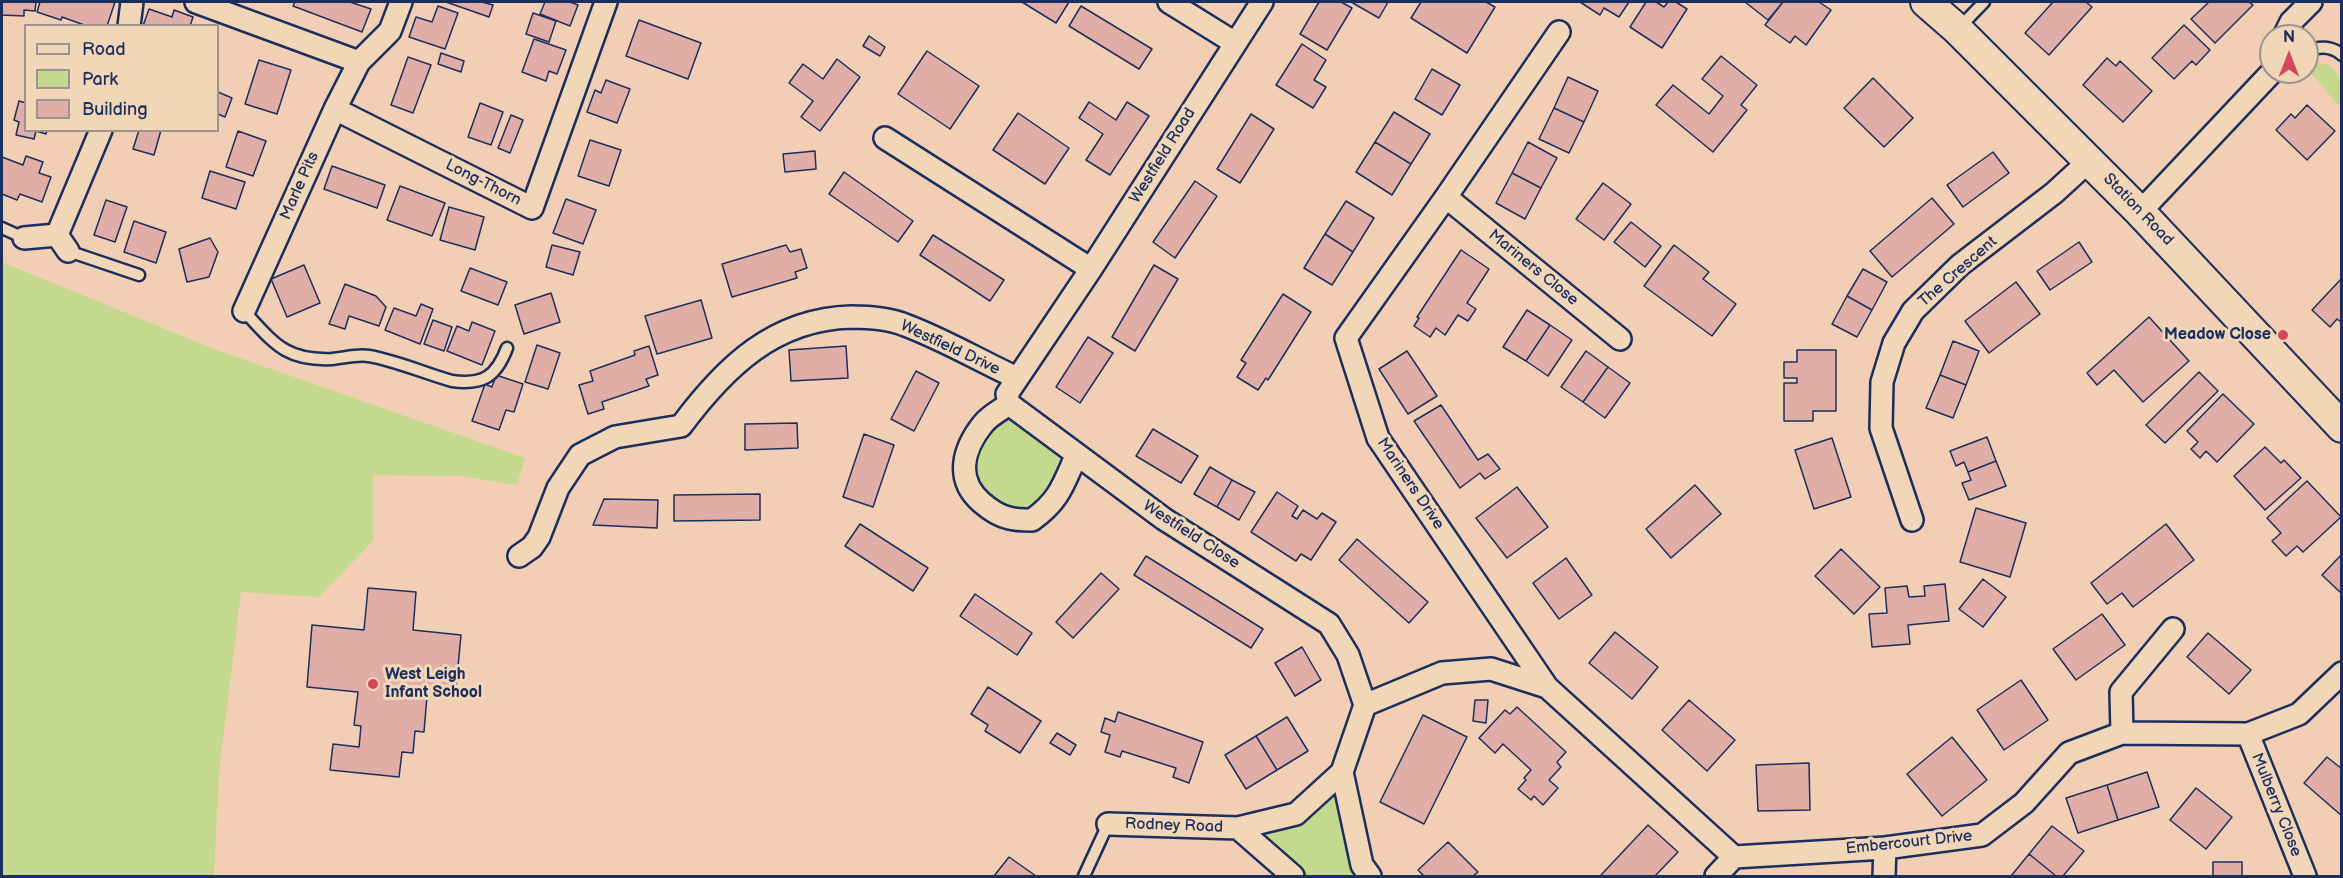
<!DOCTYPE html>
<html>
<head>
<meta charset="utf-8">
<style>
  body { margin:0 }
  #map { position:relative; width:2343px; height:878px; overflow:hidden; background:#f2ceb5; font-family:"Balsamiq Sans",sans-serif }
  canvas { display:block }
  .frame { position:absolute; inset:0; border:3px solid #1b2f5e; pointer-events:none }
  .legend { position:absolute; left:24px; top:24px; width:195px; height:108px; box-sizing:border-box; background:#f1d6b8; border:2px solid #9b9394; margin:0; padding:8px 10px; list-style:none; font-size:18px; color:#1b2f5e }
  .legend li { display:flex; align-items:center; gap:12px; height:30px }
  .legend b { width:30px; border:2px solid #9b9394 }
  .north { position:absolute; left:2259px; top:24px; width:60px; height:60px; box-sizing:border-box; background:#f1d6b8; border:2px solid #9b9394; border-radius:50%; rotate:0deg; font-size:16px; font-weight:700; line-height:24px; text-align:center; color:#1b2f5e }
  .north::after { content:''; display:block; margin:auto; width:21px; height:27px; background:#d1495b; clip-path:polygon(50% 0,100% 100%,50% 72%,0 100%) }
</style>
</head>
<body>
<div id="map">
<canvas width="2343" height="878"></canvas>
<div class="frame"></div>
<ul class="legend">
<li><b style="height:8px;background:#f1d6b8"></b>Road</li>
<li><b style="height:16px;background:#c4d88e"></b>Park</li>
<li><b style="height:16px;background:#e0aea6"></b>Building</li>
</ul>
<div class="north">N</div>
</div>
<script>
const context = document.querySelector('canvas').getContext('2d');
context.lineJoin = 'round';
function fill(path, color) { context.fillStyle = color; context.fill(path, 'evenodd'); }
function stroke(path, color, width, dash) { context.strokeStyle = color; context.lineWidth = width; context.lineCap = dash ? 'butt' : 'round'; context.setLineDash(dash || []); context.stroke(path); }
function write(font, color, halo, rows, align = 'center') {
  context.font = font + ' "Balsamiq Sans",sans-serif'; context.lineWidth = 6; context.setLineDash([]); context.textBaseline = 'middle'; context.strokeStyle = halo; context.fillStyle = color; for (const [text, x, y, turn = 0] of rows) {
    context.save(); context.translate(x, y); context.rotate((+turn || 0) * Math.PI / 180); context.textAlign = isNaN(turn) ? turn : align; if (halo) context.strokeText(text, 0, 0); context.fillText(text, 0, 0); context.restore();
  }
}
fill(new Path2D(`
  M2319 63C2343 65 2342 89 2341 108L2307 69Z
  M2 262 214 349 525 458 517 485 460 476 373 475V541L319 597 241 592 219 772 214 876H2Z
  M1009 404 1076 456 1032 520 989 509 964 462Z
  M1342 772 1370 876H1294L1239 828 1296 814Z`), '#c4d88e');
const building = new Path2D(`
  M2 2H36L35 11 24 10V16L2 15Z
  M40 2H115L107 26H87L62 17 61 20 37 12Z
  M295 2H350L371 9 362 32 293 6Z
  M446 2H482L493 5 489 17Z
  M545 2H570L578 5 570 26 540 14Z
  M1022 2H1069L1056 23Z
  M1319 2H1341L1352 8 1327 50 1300 34Z
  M1351 2H1388L1379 18Z
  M1421 2H1486L1495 7 1467 53 1411 18Z
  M1580 2H1629L1619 17 1604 8 1600 15Z
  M1646 2H1656L1664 7 1668 2H1676L1687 9 1662 48 1630 27Z
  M1745 2H1783L1768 20Z
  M1783 2H1819L1831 10 1806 45 1795 36 1790 43 1765 25Z
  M2053 2H2086L2092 7 2049 55 2025 33Z
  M2209 2H2249L2253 5 2215 43 2191 19Z
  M438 6 458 13 445 49 409 37 416 17 432 22Z
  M1081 6 1152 49 1139 69 1069 26Z
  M149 9 172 17 174 10 193 17 190 26H143Z
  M533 13 556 21 549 42 526 34Z
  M639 20 701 43 688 79 626 56Z
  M2184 25 2210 50 2196 65 2192 61 2174 79 2152 58Z
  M869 36 885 47 880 56 863 46Z
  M534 39 566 50 557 74 549 71 546 81 522 72Z
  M1302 44 1326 60 1314 80 1326 87 1313 108 1276 85Z
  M927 51 979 86 950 129 898 94Z
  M441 53 464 61 461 72 438 64Z
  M1721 56 1757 85 1741 105 1747 110 1713 152 1656 105 1673 85 1709 114 1723 96 1702 79Z
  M408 57 431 65 413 113 391 105Z
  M2107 58 2116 66 2120 61 2152 91 2123 122 2083 85Z
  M837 59 860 77 820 131 801 117 813 101 789 83 803 64 823 79Z
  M259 60 291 70 277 114 245 104Z
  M1432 69 1460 85 1442 115 1415 99Z
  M1568 77 1598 91 1584 122 1554 108Z
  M1873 78 1913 118 1884 147 1844 108Z
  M606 80 630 89 617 123 587 112 595 90 601 93Z
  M218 92 232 98 225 117 218 114Z
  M19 101 26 103V130H47L46 134 36 131 34 139 16 135 19 122 14 120Z
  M1089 102 1116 120 1127 102 1149 116 1110 175 1086 160 1103 134 1079 118Z
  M480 103 503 112 491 145 468 137Z
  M2307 105 2335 131 2307 160 2276 130 2291 114 2295 118Z
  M1554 108 1584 122 1569 153 1539 139Z
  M1394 112 1430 134 1411 164 1375 142Z
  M1018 113 1069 148 1045 184 993 150Z
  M1251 114 1274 129 1240 183 1217 169Z
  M511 115 523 120 510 153 498 148Z
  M139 130H161L154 155 133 149Z
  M238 131 266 141 253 176 226 167Z
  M590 140 621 150 609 186 578 176Z
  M1375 142 1411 164 1392 195 1356 172Z
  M1528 142 1557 158 1541 188 1512 173Z
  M815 151 816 169 785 172 783 154Z
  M1993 152 2009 173 1963 207 1947 185Z
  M26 156 43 162 39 173 51 177 42 202 20 194 17 200 2 194V157L23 165Z
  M332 166 385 185 377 208 324 189Z
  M210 171 245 182 236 209 202 198Z
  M844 172 913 221 898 242 829 194Z
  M1512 173 1541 188 1525 219 1496 203Z
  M1195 181 1217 196 1175 258 1153 242Z
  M1603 183 1631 204 1604 240 1576 219Z
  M400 186 445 203 432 236 387 220Z
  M1932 198 1954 224 1892 277 1870 251Z
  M566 199 596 210 583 244 553 233Z
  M106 200 127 207 115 242 94 235Z
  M1346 201 1374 218 1353 252 1325 234Z
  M449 207 484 217 475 250 440 240Z
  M134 221 166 232 156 263 124 252Z
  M1631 222 1661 246 1645 267 1614 242Z
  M1325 234 1353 252 1332 285 1304 268Z
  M933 235 1004 280 990 301 920 255Z
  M210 238 218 252 209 277 187 282 179 249Z
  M2079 242 2092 262 2050 290 2037 271Z
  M552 245 580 252 573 275 546 267Z
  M786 245 790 252 801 249 807 268 795 272 797 278 732 297 722 264Z
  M1674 245 1709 272 1703 279 1736 304 1712 336 1644 286Z
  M1461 250 1489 269 1467 303 1476 309 1468 321 1458 315 1445 335 1436 328 1430 337 1414 326 1419 318 1417 317Z
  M304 265 320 303 287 317 271 279Z
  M1154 265 1178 279 1135 351 1112 337Z
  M470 268 507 282 498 305 461 291Z
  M1863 269 1887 282 1872 310 1847 296Z
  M2342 278V323L2337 319 2330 327 2312 310Z
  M2016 282 2040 314 1989 353 1965 321Z
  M345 284 376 296 386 307 379 326 349 316 345 329 329 324Z
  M551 293 560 322 524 334 515 305Z
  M1283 294 1311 312 1268 380 1266 378 1258 390 1237 377 1246 363 1241 360Z
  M1847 296 1872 310 1857 337 1832 324Z
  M701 300 712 338 657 354 645 316Z
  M421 304 433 309 420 344 385 330 394 308 416 316Z
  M1527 310 1550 325 1526 361 1503 347Z
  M2149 317 2189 361 2143 402 2114 370 2097 385 2087 373Z
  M433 320 452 327 444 351 424 344Z
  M472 322 495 331 482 365 447 351 457 326 469 331Z
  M1550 325 1572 340 1548 376 1526 361Z
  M1088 337 1113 353 1080 403 1056 387Z
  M1953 341 1979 351 1966 385 1940 375Z
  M537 345 560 353 548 389 525 382Z
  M649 346 658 375 646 379 649 386 602 402 604 409 588 414 579 385 593 381 590 371 635 355 634 351Z
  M846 346 848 378 791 381 789 350Z
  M1797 350H1836V411H1813V421H1784V383H1797V378H1784V362H1797Z
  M1407 351 1437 396 1408 414 1379 369Z
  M1586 351 1608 367 1583 402 1561 387Z
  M1608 367 1630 383 1605 418 1583 402Z
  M916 371 939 383 914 431 891 419Z
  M2199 372 2218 391 2165 443 2146 425Z
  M496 375 523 384 514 412 506 410 499 430 472 421 485 384 492 387Z
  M1940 375 1966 385 1953 418 1926 408Z
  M2223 394 2254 424 2217 462 2206 451 2200 458 2191 449 2198 442 2187 431Z
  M1441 405 1478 460 1488 454 1500 469 1485 479 1480 473 1460 488 1414 421Z
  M797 423 798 448 745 450V424Z
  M1153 429 1198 456 1181 483 1136 456Z
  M864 434 894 445 873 507 843 497Z
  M1987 437 1996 461 1968 472 1964 462 1956 466 1950 451Z
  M1832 438 1851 497 1814 509 1795 450Z
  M2265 447 2281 463 2284 460 2301 478 2265 510 2234 476Z
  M1996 461 2006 486 1969 500 1962 483 1971 480 1968 472Z
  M1210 467 1232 480 1217 507 1194 494Z
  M1232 480 1255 492 1239 520 1217 507Z
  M2307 481 2341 517 2303 552 2297 546 2286 556 2272 541 2281 533 2267 518Z
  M1695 485 1721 514 1671 558 1646 529Z
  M1517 487 1548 527 1507 558 1476 518Z
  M1277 492 1298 506 1292 516 1297 519 1303 510 1317 519 1322 513 1336 522 1311 560 1301 554 1296 561 1251 532Z
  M760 494V520L674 521V495Z
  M604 499 658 500 657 528 593 525Z
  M1976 508 2026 523 2010 577 1960 562Z
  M860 524 928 568 913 591 845 546Z
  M2166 524 2194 560 2133 607 2122 593 2107 604 2091 583Z
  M1357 539 1428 602 1409 623 1339 560Z
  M1841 549 1880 587 1854 614 1815 576Z
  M2342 554V594L2322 575Z
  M1146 556 1263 629 1251 648 1134 575Z
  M1566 558 1592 595 1559 619 1533 583Z
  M1101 573 1119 589 1073 638 1056 622Z
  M1983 579 2006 597 1983 627 1959 609Z
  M1945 584 1949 621 1908 625 1910 644 1872 647 1869 614 1887 613 1885 588 1907 586 1909 597 1925 596 1924 586Z
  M368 588 416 592 413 630 461 635 455 698 427 696 424 732 415 731 413 753 402 752 399 777 330 770 333 744 359 747 361 726 354 725 358 692 307 687 312 625 364 630Z
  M975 594 1032 633 1017 655 960 616Z
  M2102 614 2125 645 2076 680 2053 649Z
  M1615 632 1658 667 1632 699 1589 663Z
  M2208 633 2251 670 2229 694 2187 657Z
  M1302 647 1321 680 1295 696 1275 663Z
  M2021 680 2048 720 2004 750 1977 710Z
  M988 687 1041 721 1020 753 985 731 988 725 971 714Z
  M1475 700H1488L1486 723 1473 721Z
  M1689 700 1735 740 1707 771 1662 730Z
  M1517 707 1566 752 1557 762 1561 767 1549 780 1558 788 1543 805 1534 796 1531 800 1518 789 1526 780 1524 778 1531 770 1503 744 1495 753 1479 738 1505 710 1510 714Z
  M1118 712 1203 742 1189 783 1173 777 1176 768 1122 751 1120 757 1105 752 1110 735 1101 732 1105 718 1115 722Z
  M1423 715 1467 737 1424 824 1380 802Z
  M1287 717 1308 751 1277 770 1256 736Z
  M1057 733 1076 745 1070 755 1050 743Z
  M1256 736 1277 770 1246 789 1225 755Z
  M1952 737 1987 780 1942 816 1907 774Z
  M2327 757 2342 769V816L2304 783Z
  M1809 763 1810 810 1758 811 1756 765Z
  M2147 772 2159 807 2118 820 2107 785Z
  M2107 785 2118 820 2078 833 2066 798Z
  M2196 788 2232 817 2206 849 2170 820Z
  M1648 825 1678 852 1655 876H1603L1601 875Z
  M2052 826 2084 851 2063 876H2056L2029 854Z
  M1448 842 1478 872 1473 876H1424L1418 870Z
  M2029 854 2056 876H2011Z
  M1009 857 1036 876H994Z
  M2213 862H2242V876H2213Z`);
fill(building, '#e0aea6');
stroke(building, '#1b2f5e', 1.5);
const lane = new Path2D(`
  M1958 29 1984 2
  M2307 51C2319 46 2332 46 2342 55
  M2 228 24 238
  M68 251 139 275
  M244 311C274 343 285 361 332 359 344 358 357 354 369 356 394 360 427 374 452 381 483 385 496 377 507 348
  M1084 876 1108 824`);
const street = new Path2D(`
  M196 2 359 62
  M1169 2 1235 43
  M1262 2 1091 269 1007 394 1009 404 1164 519 1329 624 1348 655 1365 705
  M129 26 132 2
  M1559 32 1446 197 1346 338 1378 438 1547 687 1734 857
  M2284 36 2291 22 2311 2
  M335 109 532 208 606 2
  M885 138 1091 269
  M1446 197 1620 339
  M2140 212 2272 72
  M24 238 57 235
  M68 251 57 235 101 130
  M244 311 335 109 359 62 390 31 401 2
  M1009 404C1001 410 989 416 983 424 963 449 955 479 981 502 989 509 999 516 1009 518 1016 520 1025 520 1032 520 1059 501 1063 485 1076 456
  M1912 520 1881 428 1882 382 1894 343 1913 311 1960 265 2054 193 2089 161
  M519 556 532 547 539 537 558 488 580 455 615 437 681 426C725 367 774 319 851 317 869 317 888 318 905 325 943 339 980 361 1017 378
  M2122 733 2121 692 2173 629
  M2248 734 2305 876
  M1108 824 1238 828 1293 876
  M1238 828 1296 814 1342 772
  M1370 876 1362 865 1342 772 1365 705 1442 673 1491 669 1547 687
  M1716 876 1734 857 1885 848 1982 835 2024 803 2069 753 2122 733 2248 734 2299 714 2342 673
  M1884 876 1885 848`);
const secondary = new Path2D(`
  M1926 2 1957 29 2140 212 2342 427`);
stroke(lane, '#1b2f5e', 15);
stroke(street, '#1b2f5e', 26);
stroke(secondary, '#1b2f5e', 34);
stroke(lane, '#f1d6b8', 10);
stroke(street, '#f1d6b8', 21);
stroke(secondary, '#f1d6b8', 30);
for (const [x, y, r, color] of [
  [2283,335,6,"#d1495b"],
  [373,684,6,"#d1495b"]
]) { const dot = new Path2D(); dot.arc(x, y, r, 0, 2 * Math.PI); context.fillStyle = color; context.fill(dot); stroke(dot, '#f1d6b8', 2); }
write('16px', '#1b2f5e', '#f1d6b8', [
  ["Westfield Road",1163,156,-58],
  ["Long-Thorn",483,183,27],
  ["Marle Pits",300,186,-66],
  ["Station Road",2138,210,46],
  ["Mariners Close",1533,268,39],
  ["The Crescent",1958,272,-41],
  ["Westfield Drive",950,348,25],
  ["Mariners Drive",1410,484,56],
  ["Westfield Close",1191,535,33],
  ["Mulberry Close",2276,805,68],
  ["Rodney Road",1174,826,2],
  ["Embercourt Drive",1909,843,-6]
]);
write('bold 16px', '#1b2f5e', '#f1d6b8', [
  ["Meadow Close",2271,335],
  ["West Leigh",385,675,"left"],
  ["Infant School",385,693,"left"]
], 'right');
</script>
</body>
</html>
